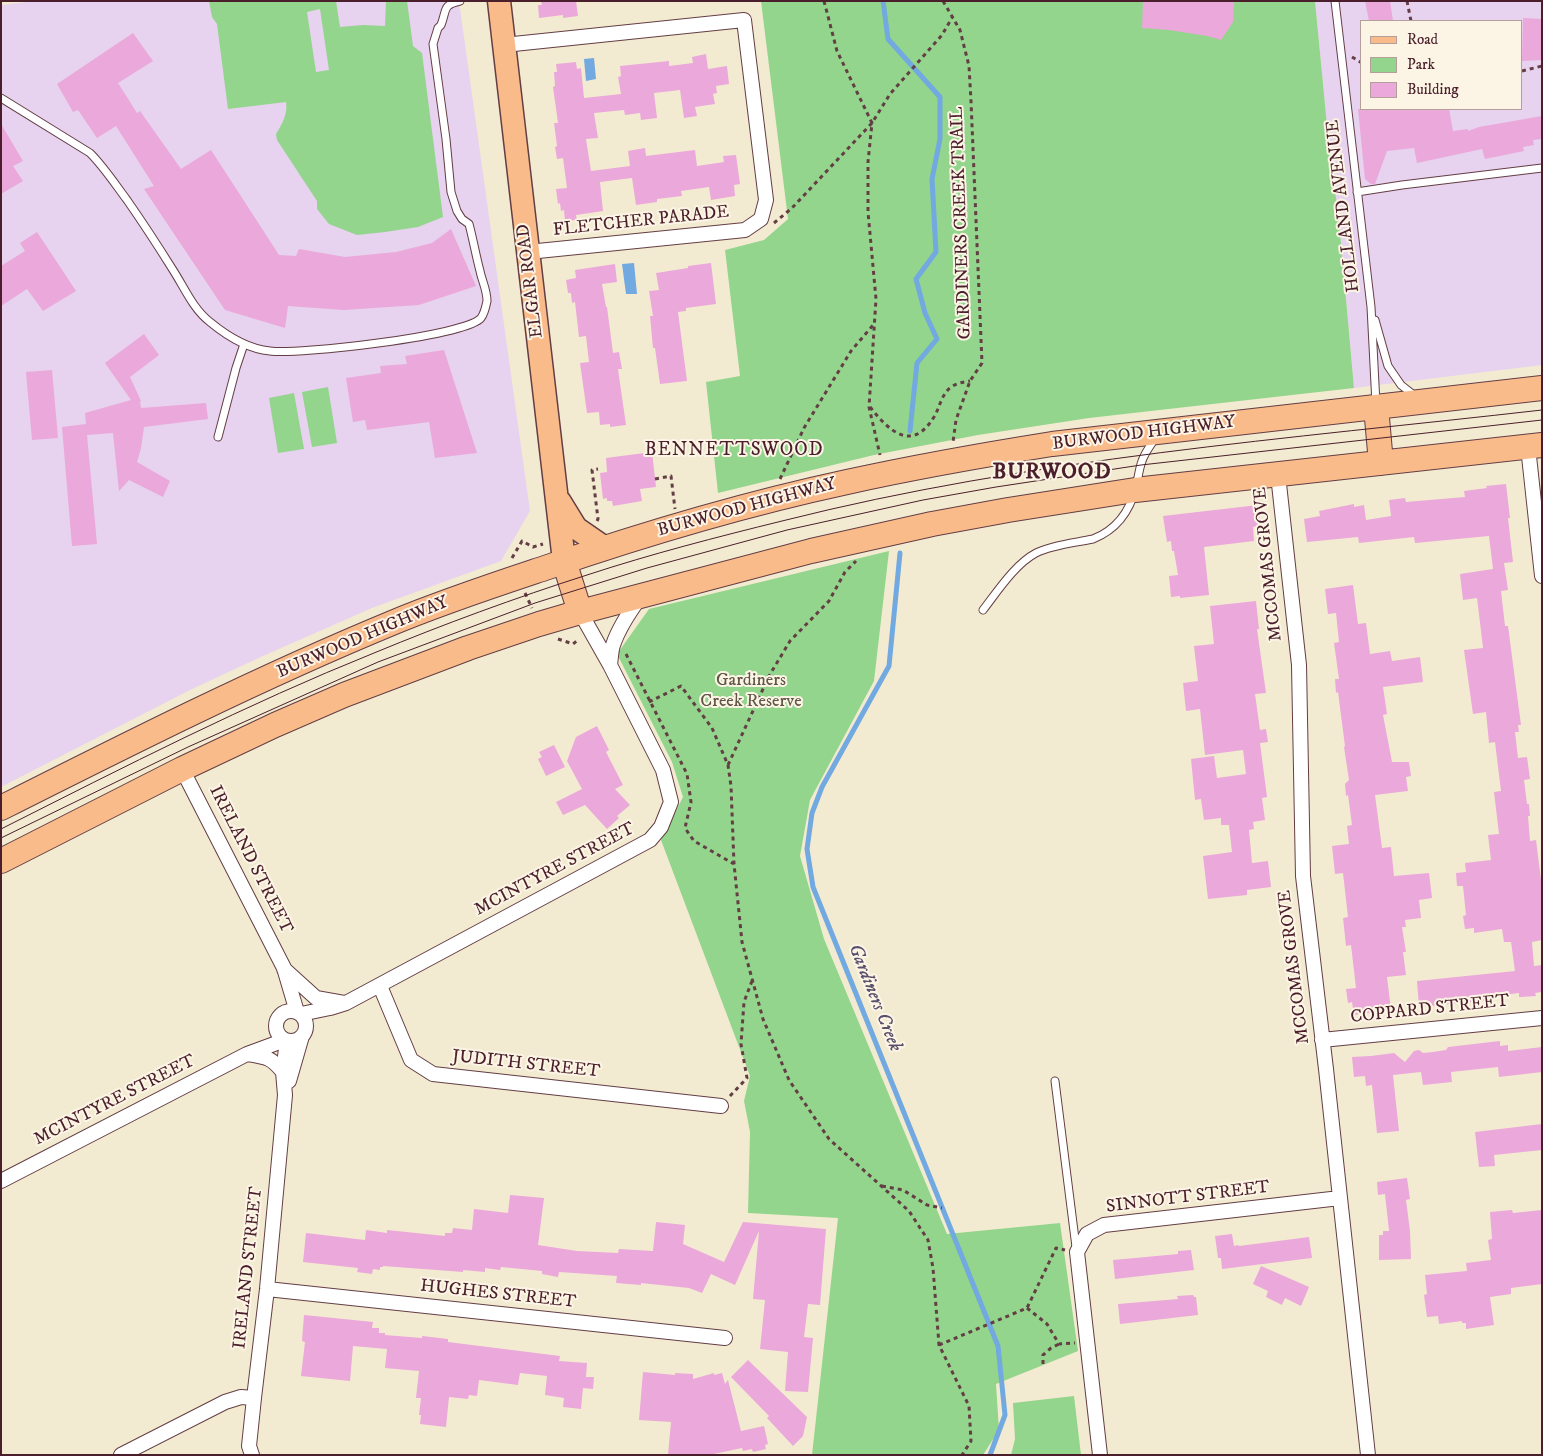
<!DOCTYPE html>
<html>
<head>
<meta charset="utf-8">
<style>
  body { margin:0 }
  #map { position:relative; width:1543px; height:1456px; overflow:hidden; background:#f3ebd1; font-family:"IM FELL DW Pica",serif }
  canvas { display:block }
  .frame { position:absolute; inset:0; border:2px solid #4a1f2b; pointer-events:none }
  .legend { position:absolute; left:1360px; top:20px; width:162px; height:90px; box-sizing:border-box; background:#fcf5e5; border:1px solid #b59f9b; margin:0; padding:6px 9px; list-style:none; font-size:15px; color:#4a1f2b }
  .legend li { display:flex; align-items:center; gap:10px; height:25px }
  .legend b { width:25px; border:1px solid #b59f9b }
</style>
</head>
<body>
<div id="map">
<canvas width="1543" height="1456"></canvas>
<div class="frame"></div>
<ul class="legend">
<li><b style="height:6px;background:#fabb8b"></b>Road</li>
<li><b style="height:14px;background:#93d58c"></b>Park</li>
<li><b style="height:14px;background:#eba8da"></b>Building</li>
</ul>
</div>
<script>
const context = document.querySelector('canvas').getContext('2d');
context.lineJoin = 'round';
function fill(path, color) { context.fillStyle = color; context.fill(path, 'evenodd'); }
function stroke(path, color, width, dash) { context.strokeStyle = color; context.lineWidth = width; context.lineCap = dash ? 'butt' : 'round'; context.setLineDash(dash || []); context.stroke(path); }
function write(font, color, halo, rows, align = 'center') {
  context.font = font + ' "IM FELL DW Pica",serif'; context.lineWidth = 4; context.setLineDash([]); context.textBaseline = 'middle'; context.strokeStyle = halo; context.fillStyle = color; for (const [text, x, y, turn = 0] of rows) {
    context.save(); context.translate(x, y); context.rotate((+turn || 0) * Math.PI / 180); context.textAlign = isNaN(turn) ? turn : align; if (halo) context.strokeText(text, 0, 0); context.fillText(text, 0, 0); context.restore();
  }
}
fill(new Path2D(`
  M36 1H459L530 511 501 561 372 608 263 656 192 689 1 787V5Z
  M1315 1H1542V365L1354 388 1338 210 1331 167ZM1362 21H1522V109H1362Z`), '#e7d2ef');
fill(new Path2D(`
  M209 1H336L340 27 363 25 385 26 386 1H407L413 46 422 53 443 217 418 227 385 232 357 235 329 224 317 209V201L277 140 276 134C282 124 288 114 286 102L228 109 217 24 212 17ZM320 9 329 70 316 72 307 12Z
  M761 1H1315L1331 167 1338 210 1354 388 1089 418 978 435 874 455 718 493 706 382 740 376 725 250 764 240 788 219Z
  M328 387 337 443 312 447 302 392Z
  M294 393 304 449 278 453 269 398Z
  M889 551 874 681 810 800 800 856 824 939 947 1234 1060 1223 1078 1351 996 1384 999 1430 983 1455H812L838 1218 748 1213 750 1132 744 1101 750 1076 661 840 683 797 672 762 617 654 649 609Z
  M1074 1396 1081 1455H1011L1015 1439 1013 1403Z`), '#93d58c');
fill(new Path2D(`
  M594 58 596 79 586 81 584 59Z
  M634 263 637 294H626L622 264Z`), '#71a9e0');
stroke(new Path2D(`
  M883 1 888 39 940 97V139L932 179 936 252 916 279 925 313 937 339 917 363 910 431
  M900 553 889 666 822 787 812 813 807 849 813 887 998 1346 1005 1415 990 1455`), '#71a9e0', 5);
fill(new Path2D(`
  M541 1H576L578 16 563 18V15L539 18 538 5H542Z
  M1143 1H1234L1233 22 1221 40 1207 36 1169 30 1142 28Z
  M1365 1H1390L1393 21H1369Z
  M1523 18 1542 19V60L1522 61Z
  M133 33 153 61 118 83 137 113 140 111 181 169 211 150 279 255 296 256 299 249 345 257 396 252 432 243 451 229 476 286 419 305 344 310 288 306 285 328 225 310 144 189 154 186 116 126 97 138 78 110 73 112 57 84Z
  M706 54 708 69 727 66 729 84 716 86 717 93 713 94 715 104 695 107 697 116 684 118 680 90 654 93 657 118 641 120 640 113 625 115 624 110 594 113 598 138 586 139 591 171 630 166 628 151 645 148 646 156 695 150 697 166 724 162 723 156 736 155 740 184 734 185 735 196 711 200 709 187 681 191 682 196 657 199V202L636 205 632 178 600 182 603 211 576 215 577 220 565 221 564 210 561 211 560 203 558 204 556 189 567 188 563 158 557 159 555 147 557 146 554 123H558L553 87 555 86 554 72H557L556 64 576 62 577 69 581 68 584 98 621 94 618 77 621 76 620 66 669 61V66L693 63 692 57Z
  M1358 109H1449L1453 131 1468 129V131L1479 127 1542 116V139L1533 140 1534 145 1523 147 1524 151 1485 159 1482 149 1417 163 1414 148 1387 151 1375 184H1371L1365 179Z
  M1 124 23 161 13 166 23 181 1 194Z
  M37 232 76 291 43 311 27 289 1 306V266L25 251 20 243Z
  M711 263 716 304 686 308V311L678 312 687 381 660 384 655 348H653L650 316H653L649 291 659 290 656 273 688 268V266Z
  M615 264 617 282 602 284 606 307H607L613 353 619 352 622 369H618L626 425 610 427V424L600 425 599 412 587 413 580 363 589 362 586 336 579 337 575 302 572 303 571 293H568L566 280 576 278 575 270Z
  M144 334 159 355 130 377 141 401 140 402 141 408 206 403 208 419 144 427 141 448 137 462 170 481 163 497 129 480 119 491 113 433 87 435 97 544 72 546 62 427 86 424 85 413 131 400 105 363Z
  M444 350 477 453 435 458 429 422 367 430 365 420 353 422 346 378 381 373 380 366 407 364 405 356Z
  M52 370 58 438 32 440 26 372Z
  M652 452 656 487 640 489 642 501 613 506 612 501H607V498L603 499 600 473 607 472 606 458Z
  M1506 484 1510 518H1508L1513 562 1504 563 1508 590 1501 591 1505 626H1508L1521 725H1518L1519 732H1515L1518 758 1527 757 1530 779 1524 780 1527 804H1529L1530 816H1528L1530 841 1536 840 1542 888V940L1532 942 1534 966 1542 965V992L1535 993 1536 996 1521 997H1519V993L1494 996V1000L1419 1007 1417 981 1515 971 1511 942H1504L1502 929 1474 933V928L1465 929 1463 916 1466 915 1463 886H1457L1456 873 1466 872 1465 863 1491 860 1488 835 1499 834 1494 792 1501 791 1495 742 1489 743 1486 712 1473 714 1464 650 1483 648 1478 606 1477 598 1463 600 1460 574 1493 569 1489 536 1415 543 1414 537 1359 543 1358 537 1307 542 1304 519 1320 516 1319 511 1354 504V507L1364 505 1366 520 1391 516 1389 500 1405 498 1406 502 1465 497 1464 491 1487 488 1486 486Z
  M1258 505 1260 522H1258V526L1253 527 1254 541 1204 547 1209 595 1180 598V596L1171 597 1169 576 1178 575 1174 551H1172L1171 541 1167 542 1163 516Z
  M1353 585 1358 624 1366 623 1370 654 1390 651 1392 661 1420 657 1423 682 1383 687 1387 714 1383 715 1392 762H1409L1411 776 1406 777 1408 791 1375 795 1382 848 1391 847 1394 876 1429 873 1432 898 1419 900 1421 918 1405 920 1406 927H1402L1406 952H1403L1406 975 1387 977 1391 1010 1354 1015 1352 1002 1348 1003 1346 989 1356 988 1351 945 1346 946 1343 918 1348 917 1343 873 1335 874 1332 846 1349 844 1347 826 1352 825 1348 795 1346 796 1345 784 1349 780 1344 747 1345 746 1338 692 1336 693 1335 679H1339L1334 643 1339 642 1336 613 1328 614 1325 589Z
  M1256 601 1259 629H1257L1266 693 1255 694 1260 730 1266 729 1268 742 1260 743 1267 797 1262 798 1265 820 1253 822 1254 829 1249 830 1252 863 1268 861 1271 887 1247 890V895L1208 899 1203 856 1232 852 1229 825H1221V818L1204 820 1201 799 1195 800 1191 759 1214 756 1217 778 1246 774 1243 750 1205 755 1200 709 1186 711 1183 683 1198 681 1194 646 1214 644 1210 606Z
  M597 726 609 750 606 752 623 785 615 789 630 805 617 816 619 818 607 829 585 805 563 815 556 802 582 789 567 761 576 737Z
  M554 745 565 767 546 776 538 759 542 757 539 752Z
  M1500 1041V1046L1508 1045V1051L1542 1047V1072L1499 1077 1498 1067 1451 1072 1452 1082 1423 1085 1421 1072 1393 1075 1399 1131 1377 1133 1372 1085 1366 1086 1365 1076 1354 1077 1352 1057 1371 1056 1394 1053 1405 1062 1414 1051 1419 1050 1423 1053 1433 1052 1446 1050 1448 1047Z
  M1542 1124V1150L1494 1155 1495 1166 1479 1167 1475 1132Z
  M1407 1178 1410 1199 1406 1200 1410 1231 1411 1259 1379 1260V1235H1383V1231H1389L1385 1194 1378 1195 1377 1182Z
  M510 1195 544 1198 538 1245 577 1251 618 1253 619 1249 653 1251 656 1222 685 1225 683 1244 724 1262 743 1222 826 1229 820 1305 808 1304 804 1337 813 1338 808 1392 785 1391 788 1352 760 1349 765 1300 753 1299 759 1231 735 1285 711 1274 702 1293 689 1288 641 1283V1285L616 1283 617 1276 559 1272 558 1277 542 1274V1271L501 1267 500 1270 485 1268V1272L463 1270V1272L383 1266V1267H380V1270L373 1269 372 1274 357 1272 358 1268 303 1262 306 1233 365 1240 366 1230 387 1233V1230L445 1236V1233H452L453 1228 472 1230 474 1209 508 1213Z
  M1512 1210 1513 1213 1542 1210V1284L1511 1288V1294L1490 1297 1494 1325 1466 1329V1323H1462V1321L1439 1324 1438 1316 1427 1317 1424 1295 1427 1294 1425 1275 1467 1271 1466 1263 1491 1260 1488 1240 1492 1239 1490 1212Z
  M1232 1234 1234 1246 1238 1245 1239 1246 1309 1237 1312 1258 1222 1269 1221 1258H1218L1215 1236Z
  M1191 1250 1194 1270 1115 1279 1113 1260 1178 1254V1251Z
  M1261 1266 1309 1287 1301 1306 1285 1298 1282 1305 1266 1297 1268 1291 1253 1284Z
  M1193 1295 1194 1297H1196L1198 1315 1120 1324 1118 1304 1178 1299 1177 1296Z
  M304 1315 373 1322 372 1328H379V1333H385V1335L422 1338V1336L448 1339V1342L560 1356 559 1361 587 1363 586 1377H594L593 1389 583 1388 581 1409 563 1407 564 1398 545 1395 547 1376 520 1373 518 1385 479 1380 477 1396 469 1395 468 1399 449 1397 446 1427 420 1424 421 1415H419L421 1398H416L419 1371 385 1368 387 1349 353 1346 350 1381 301 1376 305 1342 302 1341Z
  M748 1360 807 1417 803 1436 793 1446 767 1418 769 1416 731 1377Z
  M643 1372 675 1375V1373L693 1374V1379L714 1373V1375L722 1373 725 1384 728 1380 741 1431 764 1426 768 1444 765 1445 766 1449 753 1452 752 1449 743 1451 742 1448 709 1455H668L671 1422 639 1420Z`), '#eba8da');
const service = new Path2D(`
  M1335 1 1371 307 1376 404
  M1 98 90 153C104 167 115 184 127 200 143 223 158 246 173 270 184 287 193 309 210 322 227 336 248 349 270 351 297 355 466 336 481 318 484 314 486 306 487 301 487 290 482 281 480 271 476 256 473 239 469 224L462 219 457 211 451 192 446 139 433 44 438 28 441 25C447 10 442 5 460 1
  M1357 192 1402 185 1542 168
  M1375 320 1388 366 1401 385 1415 396
  M218 437 236 368 244 344
  M983 610C997 592 1015 564 1036 553 1052 545 1074 543 1093 539 1116 530 1130 511 1136 487 1138 479 1139 469 1142 461 1145 452 1151 445 1156 437
  M1055 1081 1076 1247`);
const minor = new Path2D(`
  M504 45 744 20 766 200 761 219 745 230 528 252
  M1528 447 1542 576
  M1278 475 1299 665 1303 876 1326 1069 1368 1455
  M610 665C611 658 611 651 613 645 619 627 630 611 641 596
  M182 769 284 968 297 1012
  M284 969 316 998 344 1003
  M380 986 411 1060 433 1074 721 1106
  M276 1026a15 15 0 1 1 30 0a15 15 0 1 1-30 0Z
  M301 1014 330 1008 346 1003 650 840 661 827 671 802 663 770 610 665 580 612
  M1322 1040 1542 1018
  M248 1054C266 1057 271 1057 283 1072
  M289 1081 302 1036
  M1 1181 247 1054 285 1040
  M267 1289 725 1338
  M121 1455 225 1402 241 1397 254 1398
  M252 1455 249 1446 254 1398 267 1289 285 1095 283 1072 287 1041
  M1100 1455 1077 1252 1087 1234 1104 1225 1340 1198`);
const primary = new Path2D(`
  M499 1 564 561
  M560 502 576 528 605 548`);
const trunk = new Path2D(`
  M1376 407 1381 463
  M564 561 580 612
  M1 808C130 743 259 678 392 623 442 602 494 585 545 568 644 534 745 504 847 482 915 467 983 455 1052 444L1542 388
  M1 861 182 769 275 725 344 695 468 648 539 624 580 612 811 551 932 524 1008 510 1135 490 1542 445`);
stroke(service, '#633e44', 9);
stroke(minor, '#633e44', 16);
stroke(primary, '#633e44', 25);
stroke(trunk, '#633e44', 26);
stroke(new Path2D(`
  M824 1 837 51 872 123 868 162V212L876 299 869 407 880 455
  M943 1 960 30 969 66 971 101 982 363 970 381 956 420 953 442
  M1407 1 1411 21
  M1352 57 1362 63
  M1522 71 1542 66
  M774 223 792 208 872 123 890 94 942 35 953 16
  M870 407C889 431 912 453 934 417 940 407 941 395 951 387 957 383 963 382 970 381
  M655 479 671 476 675 509
  M780 479 804 428 851 351 874 324
  M597 521 598 519 592 470 598 469
  M512 558 522 541 533 547 543 544
  M525 593 532 608
  M558 639 573 644 579 639
  M626 654 687 774 691 802 685 828 694 841 734 864
  M649 702 681 686 712 728 728 765 731 786 734 864 742 942 763 1019 789 1080 829 1139 909 1211 928 1240 933 1268 939 1345 969 1406 971 1441 962 1455
  M728 765 769 676 790 641 829 601 845 572 856 561
  M730 1096 747 1078 741 1044 744 1002 752 981
  M882 1186 903 1190 927 1205 942 1208
  M1027 1308 1047 1324 1059 1344 1075 1343
  M939 1345 1027 1308 1056 1248 1065 1250
  M1043 1364V1355L1051 1348 1059 1344`), '#633e44', 3, [4, 4]);
stroke(service, '#fff', 7);
stroke(minor, '#fff', 14);
stroke(primary, '#fabb8b', 22);
stroke(trunk, '#fabb8b', 24);
stroke(new Path2D(`
  M1 829C124 767 247 704 374 653 444 624 515 598 587 575 651 554 717 537 782 521 1031 458 1288 439 1542 410
  M1 838 188 747 378 662 535 603 647 568 787 530 923 500 996 487 1141 465 1542 420`), '#4a1f2b', 1);
write('18px', '#4a1f2b', '#fcf5e5', [
  ["HOLLAND AVENUE",1344,206,-97],
  ["FLETCHER PARADE",641,222,-6],
  ["GARDINERS CREEK TRAIL",962,223,-92],
  ["ELGAR ROAD",531,281,-97],
  ["BURWOOD HIGHWAY",1144,434,-7],
  ["BURWOOD HIGHWAY",747,508,-15],
  ["MCCOMAS GROVE",1269,564,-96],
  ["BURWOOD HIGHWAY",363,638,-23],
  ["IRELAND STREET",250,860,63],
  ["MCINTYRE STREET",555,870,-28],
  ["MCCOMAS GROVE",1295,967,-97],
  ["COPPARD STREET",1430,1010,-6],
  ["JUDITH STREET",526,1065,6],
  ["MCINTYRE STREET",115,1101,-27],
  ["SINNOTT STREET",1188,1198,-7],
  ["IRELAND STREET",249,1268,-84],
  ["HUGHES STREET",498,1295,6]
]);
write('18px', '#605648', '#fcf5e5', [
  ["Gardiners",751,681],
  ["Creek Reserve",751,702]
]);
context.letterSpacing = '1px';
write('19px', '#4a1f2b', '#fcf5e5', [
  ["BENNETTSWOOD",734,451]
]);
context.letterSpacing = '0px';
write('italic 19px', '#584f6a', '#fcf5e5', [
  ["Gardiners Creek",874,998,68]
]);
context.letterSpacing = '1px';
write('bold 22px', '#4a1f2b', '#fcf5e5', [
  ["BURWOOD",1052,473]
]);
context.letterSpacing = '0px';
</script>
</body>
</html>
